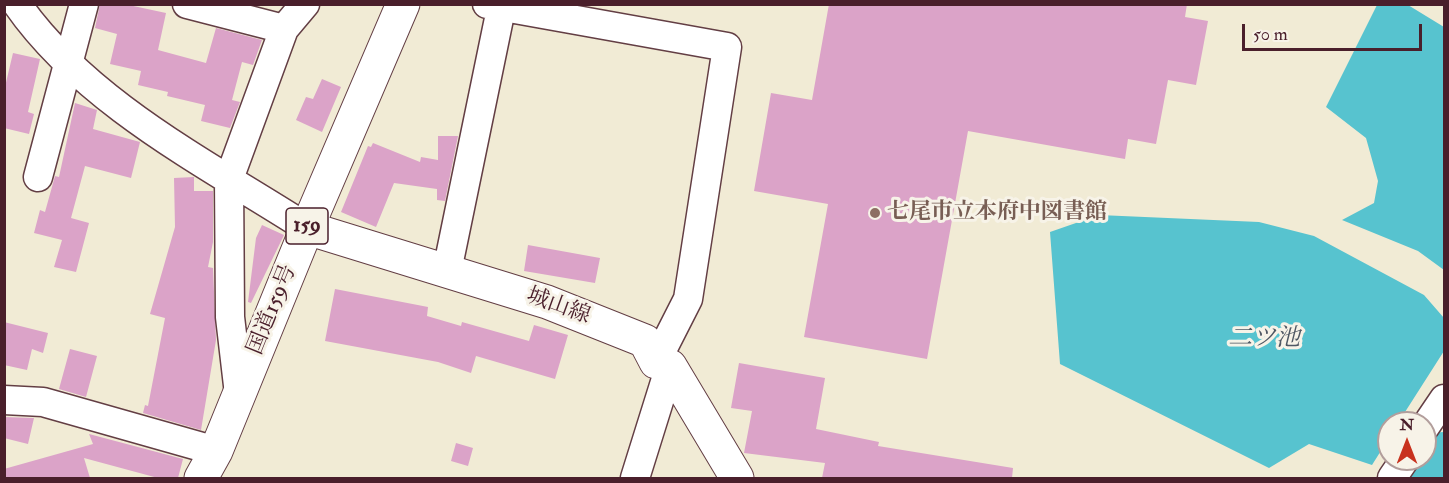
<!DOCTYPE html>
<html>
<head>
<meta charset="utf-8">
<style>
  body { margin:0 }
  #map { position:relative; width:1449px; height:483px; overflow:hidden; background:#f1ebd5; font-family:"IM FELL Double Pica",serif }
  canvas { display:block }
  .frame { position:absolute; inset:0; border:6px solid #4a1f2b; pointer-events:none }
  .north { position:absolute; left:1377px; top:411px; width:60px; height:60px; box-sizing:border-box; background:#f7f3e8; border:2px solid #b29e9c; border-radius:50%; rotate:0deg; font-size:16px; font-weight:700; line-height:24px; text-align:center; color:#4a1f2b }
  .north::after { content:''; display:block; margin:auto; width:21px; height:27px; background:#c8321e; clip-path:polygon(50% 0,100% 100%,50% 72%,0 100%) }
  .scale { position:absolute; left:1242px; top:24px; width:180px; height:27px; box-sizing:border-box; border:3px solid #4a1f2b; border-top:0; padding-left:8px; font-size:18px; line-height:21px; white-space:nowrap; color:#4a1f2b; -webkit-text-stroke:4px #f7f3e8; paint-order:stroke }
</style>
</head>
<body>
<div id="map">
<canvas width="1449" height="483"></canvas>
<div class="frame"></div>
<div class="north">N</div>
<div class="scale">50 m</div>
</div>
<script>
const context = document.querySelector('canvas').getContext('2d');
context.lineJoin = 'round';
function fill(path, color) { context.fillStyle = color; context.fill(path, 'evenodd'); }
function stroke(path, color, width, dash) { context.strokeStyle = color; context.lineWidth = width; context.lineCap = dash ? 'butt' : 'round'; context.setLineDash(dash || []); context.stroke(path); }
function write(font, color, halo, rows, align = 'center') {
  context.font = font + ' "IM FELL Double Pica","Noto Serif JP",serif'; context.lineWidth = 6; context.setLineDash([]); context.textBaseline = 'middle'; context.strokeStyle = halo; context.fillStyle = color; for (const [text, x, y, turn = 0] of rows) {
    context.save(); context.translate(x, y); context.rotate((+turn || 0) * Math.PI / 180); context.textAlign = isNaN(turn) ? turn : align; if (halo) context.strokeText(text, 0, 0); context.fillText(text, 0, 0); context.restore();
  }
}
fill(new Path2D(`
  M1377 5H1408L1444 27V270L1418 251 1342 220 1374 203 1378 181 1366 138 1326 107Z
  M1099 215 1259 222 1314 236 1424 295 1444 318V351L1398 423H1389V438L1372 465 1309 444 1269 468 1060 364 1050 232Z`), '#57c3cf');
stroke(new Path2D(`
  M1433 478 1444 454`), '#57c3cf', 44);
fill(new Path2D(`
  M100 4H124L166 13 158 50 206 63 216 28 262 40 253 65 242 62 232 100 240 102 230 128 201 121 205 105 167 96 168 92 138 85 141 71 110 64 117 34 95 28Z
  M829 4H1187L1185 17 1208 21 1196 85 1168 80 1156 144 1128 139 1125 159 968 131 927 359 804 337 828 204 754 191 771 93 812 100Z
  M13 53 40 59 28 112 34 114 29 134 4 128V91Z
  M322 79 341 87 322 132 296 120 306 97 313 99Z
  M75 103 97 110 93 129 140 142 131 178 85 166 71 218 89 223 76 272 54 267 62 240 34 233 40 210 45 212 55 176 59 177Z
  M438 136H458L445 201 437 200V189L394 183 376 227 341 212 368 146 371 147 373 143 420 162 421 157 438 160Z
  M194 177V191H213V242L208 267 213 268 216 340 201 430 143 413 145 405 148 406 165 318 150 314 175 227 174 178Z
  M262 225 284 235 251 303 248 302 256 238Z
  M528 245 600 258 595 283 524 271Z
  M335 289 428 307 427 316 461 326 462 322 529 341 534 325 568 335 555 379 476 356 471 373 438 362 325 341Z
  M4 322 48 333 43 353 32 349 27 370 4 365Z
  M70 349 97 356 86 397 59 389Z
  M739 363 825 378 816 429 879 442 878 446 1013 468 1012 478H822L825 463 744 453 752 411 731 408Z
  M4 417 34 418 28 444 4 438Z
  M89 434 183 459 178 478H158L84 458 90 478H4V469L93 444Z
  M456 443 473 448 468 466 451 461Z`), '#dba3c8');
const street = new Path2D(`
  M17 4C86 103 207 164 307 228
  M187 4 284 29
  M487 4 727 47 688 299 656 362
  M38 177 84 4
  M447 271 502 4
  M239 394 230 317 229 179 284 29 305 4
  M4 400 43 402 216 451
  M1425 427 1444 399
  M635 478 670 366
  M1392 478 1405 459`);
const secondary = new Path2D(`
  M307 228 547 302 645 341 656 362 670 366 737 478`);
const highway = new Path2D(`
  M201 478 216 451 307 228 403 4`);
stroke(street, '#633e44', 31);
stroke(secondary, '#633e44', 35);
stroke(highway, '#633e44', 35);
stroke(street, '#fff', 28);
stroke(secondary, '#fff', 33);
stroke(highway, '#fff', 33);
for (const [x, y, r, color] of [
  [875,213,6,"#8d6e63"]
]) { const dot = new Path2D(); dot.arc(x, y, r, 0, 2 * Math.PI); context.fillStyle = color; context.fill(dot); stroke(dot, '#f7f3e8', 2); }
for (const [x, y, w] of [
  [307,226,42]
]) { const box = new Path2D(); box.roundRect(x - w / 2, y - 18, w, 36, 4.5); context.fillStyle = '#f7f3e8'; context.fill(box); stroke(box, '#4a1f2b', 1.5); }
write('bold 21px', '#4a1f2b', null, [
  ["159",307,226]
]);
write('bold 22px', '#785e54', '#f7f3e8', [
  ["七尾市立本府中図書館",887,213]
], 'left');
write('22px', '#4a1f2b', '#f7f3e8', [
  ["城山線",558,307,20],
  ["国道159号",273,310,-68]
]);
write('italic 24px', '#4f5864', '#f7f3e8', [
  ["二ツ池",1264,340]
]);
</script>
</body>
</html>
